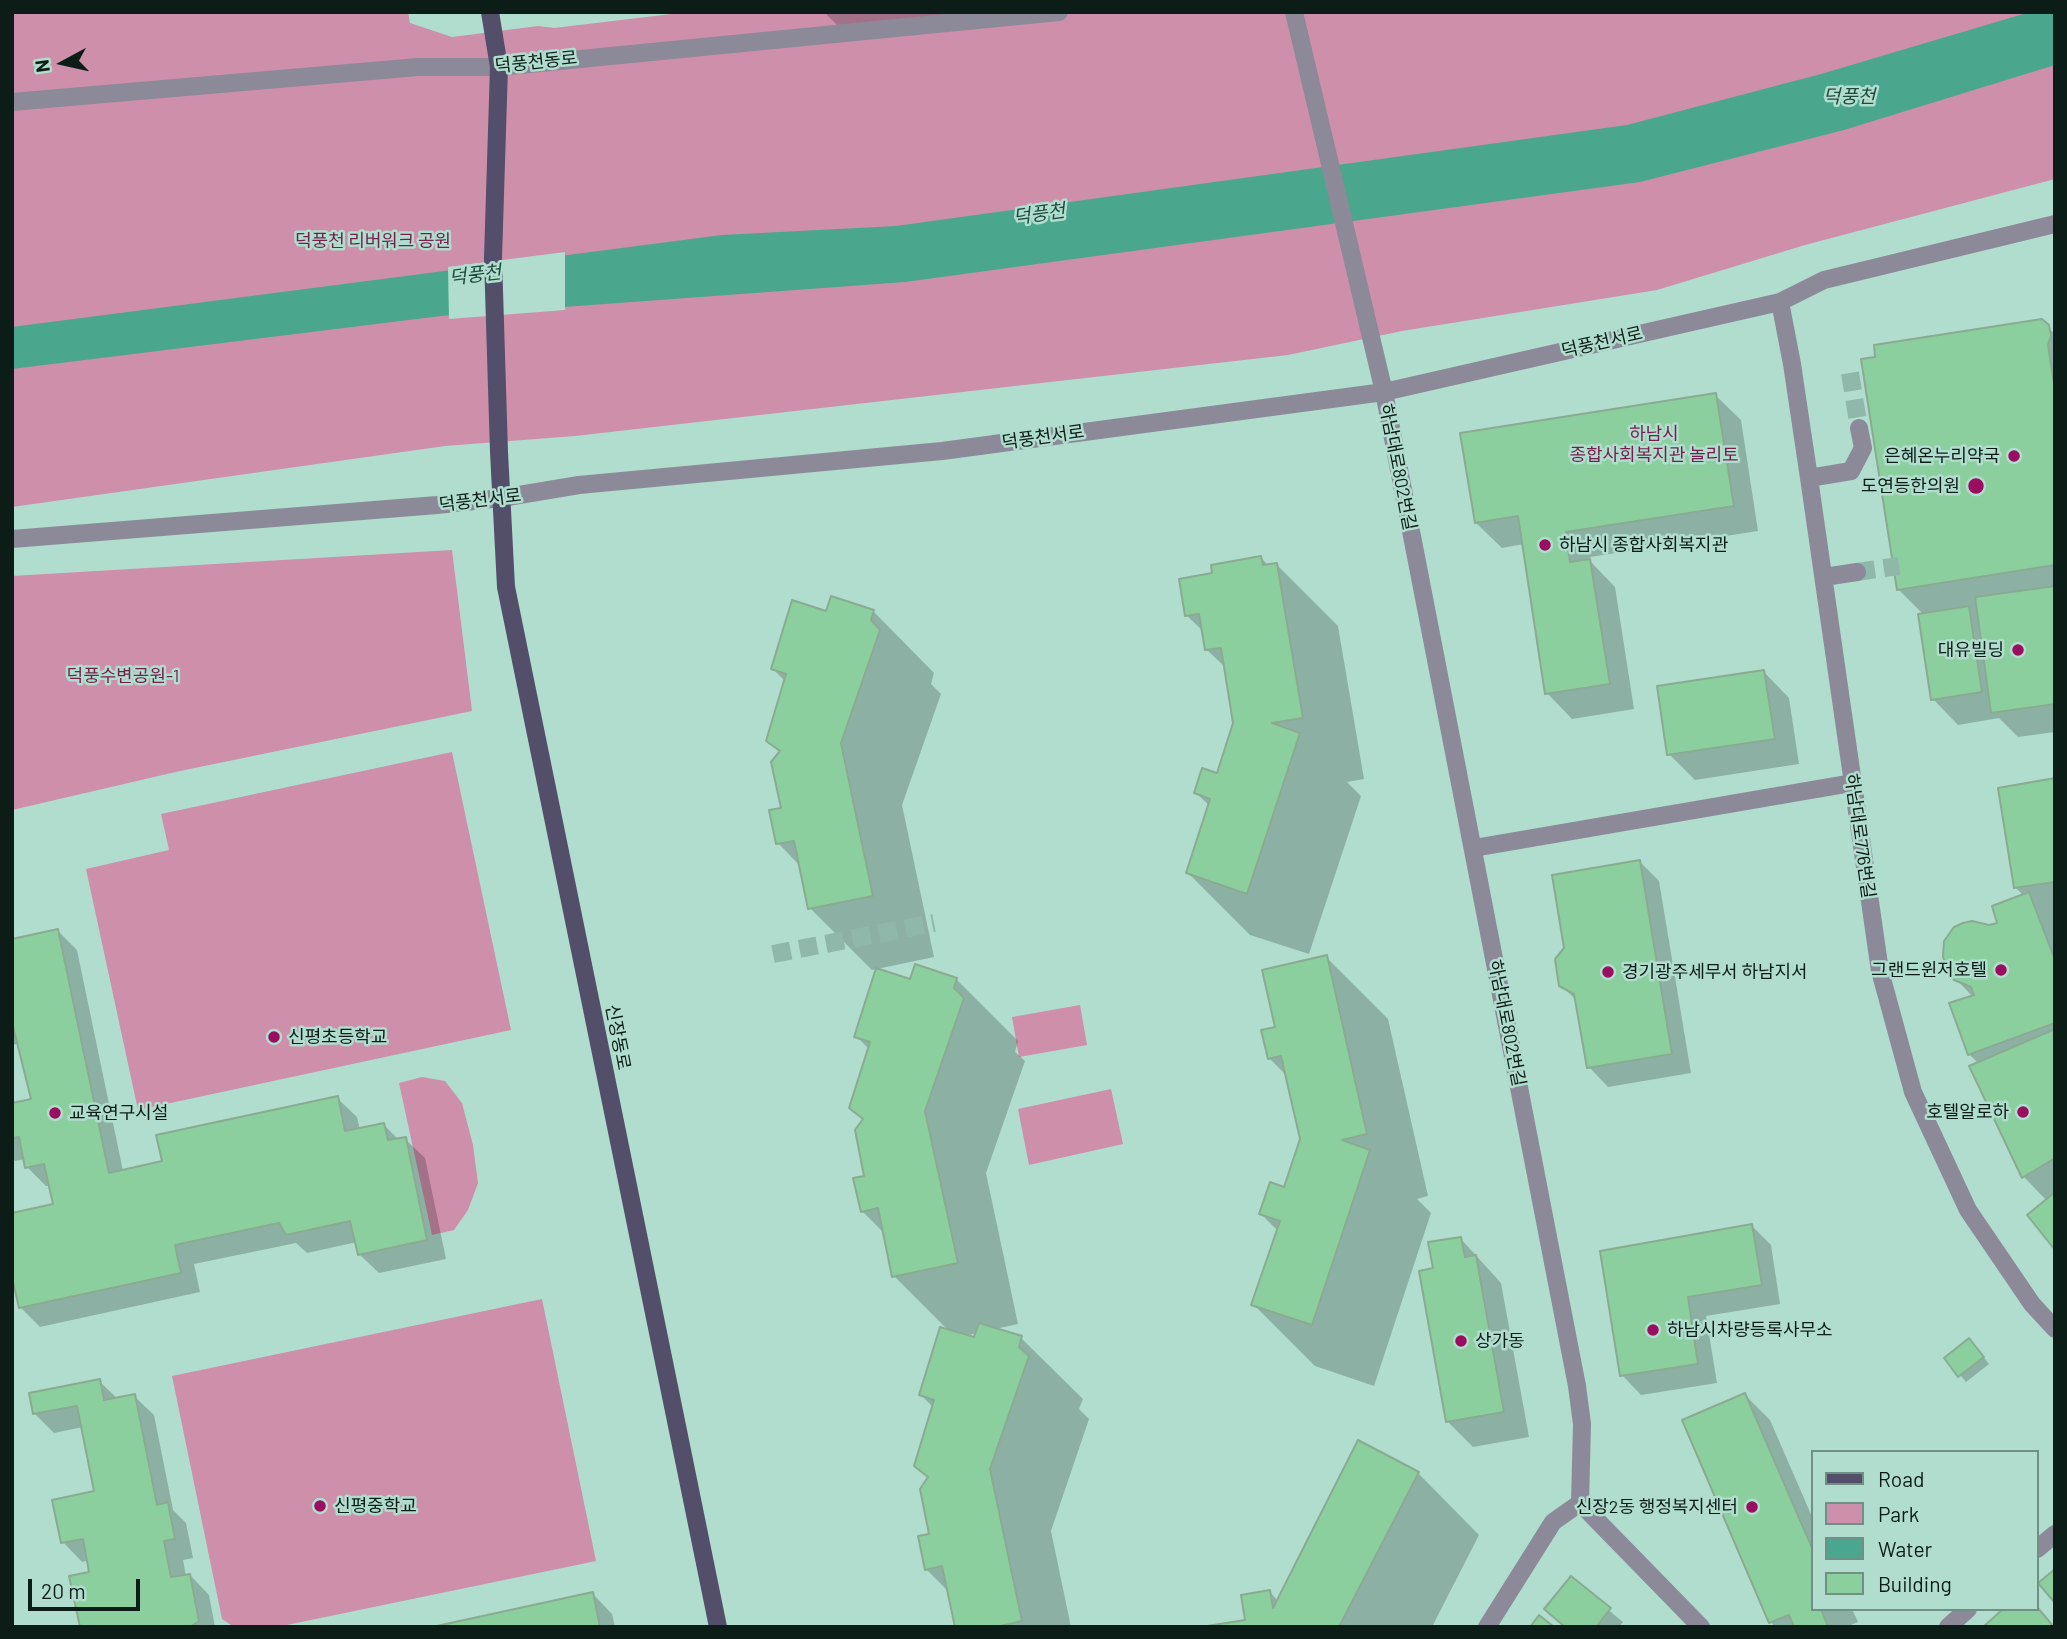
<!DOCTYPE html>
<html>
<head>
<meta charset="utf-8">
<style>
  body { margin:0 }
  #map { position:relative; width:2067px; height:1639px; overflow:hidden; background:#b0ddce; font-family:Barlow,sans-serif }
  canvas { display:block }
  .frame { position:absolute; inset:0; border:14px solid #0c1d18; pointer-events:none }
  .legend { position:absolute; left:1811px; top:1450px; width:228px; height:161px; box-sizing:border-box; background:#b0ddce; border:2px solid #6e9085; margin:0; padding:9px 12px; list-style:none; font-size:21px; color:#0c1d18 }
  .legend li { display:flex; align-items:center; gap:14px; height:35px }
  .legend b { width:35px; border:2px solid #6e9085 }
  .north { position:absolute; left:28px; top:28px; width:70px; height:70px; -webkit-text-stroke:5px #b0ddce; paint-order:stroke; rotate:262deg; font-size:19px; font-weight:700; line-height:28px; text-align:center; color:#0c1d18 }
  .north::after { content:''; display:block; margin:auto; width:24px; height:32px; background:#0c1d18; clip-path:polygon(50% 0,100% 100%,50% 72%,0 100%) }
  .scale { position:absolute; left:28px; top:1579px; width:112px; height:32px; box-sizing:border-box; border:4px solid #0c1d18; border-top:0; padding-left:9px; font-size:21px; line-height:24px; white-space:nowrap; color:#0c1d18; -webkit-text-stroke:5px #b0ddce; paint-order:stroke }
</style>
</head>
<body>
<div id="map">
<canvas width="2067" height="1639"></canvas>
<div class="frame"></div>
<ul class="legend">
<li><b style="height:9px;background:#534e69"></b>Road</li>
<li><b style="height:19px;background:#ce8faa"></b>Park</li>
<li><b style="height:19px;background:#4aa78d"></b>Water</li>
<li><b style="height:19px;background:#8ccf9e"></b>Building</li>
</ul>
<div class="north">N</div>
<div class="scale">20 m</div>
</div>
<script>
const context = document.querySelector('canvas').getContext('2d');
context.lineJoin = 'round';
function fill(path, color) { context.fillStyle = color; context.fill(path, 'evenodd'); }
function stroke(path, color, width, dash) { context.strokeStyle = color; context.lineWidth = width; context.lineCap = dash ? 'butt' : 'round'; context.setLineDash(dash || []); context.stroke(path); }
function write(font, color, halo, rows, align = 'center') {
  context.font = font + ' Barlow,"Noto Sans KR",sans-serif'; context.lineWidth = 5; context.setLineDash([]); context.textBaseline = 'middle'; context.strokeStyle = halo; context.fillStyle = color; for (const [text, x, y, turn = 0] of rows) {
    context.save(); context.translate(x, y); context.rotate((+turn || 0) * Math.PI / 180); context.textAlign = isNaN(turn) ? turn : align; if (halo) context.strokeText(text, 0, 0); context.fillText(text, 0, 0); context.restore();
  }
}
fill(new Path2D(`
  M12 12H408L410 23 452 37 538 26 554 28 688 12H2055V179L1805 245 1657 290 1402 331 1288 355 575 436 445 446 12 507Z
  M452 550 472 711 180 771 12 810V576Z
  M452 752 511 1030 138 1110 86 869 169 850 161 814Z
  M1080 1005 1087 1045 1019 1057 1012 1017Z
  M422 1077 445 1081 462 1103 473 1145 478 1183 468 1210 454 1230 432 1235 399 1083Z
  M1111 1089 1123 1144 1029 1165 1018 1109Z
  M542 1299 596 1561 277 1627H234L222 1619 172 1376Z`), '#ce8faa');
fill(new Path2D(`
  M2030 12H2055V65L1844 130 1640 182 905 282 441 316 12 369V327L722 235 896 226 1627 125 1821 74Z`), '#4aa78d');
fill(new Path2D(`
  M565 252V310L449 319 448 267Z`), '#b0ddce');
fill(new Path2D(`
  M824 12H999L846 34Z
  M2041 321 2055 334V732L2018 737 1999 718 1958 725 1933 699 1924 615 1898 589Z
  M1715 395 1741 420 1758 531 1590 557 1591 562 1615 587 1634 709 1572 719 1547 693 1524 544 1502 548 1476 523Z
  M1261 558 1269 566 1277 565 1338 626 1364 779 1347 782 1361 796 1309 954 1250 935 1188 873 1210 806 1196 793 1218 775 1235 723 1226 668 1207 650 1204 632 1186 615 1214 574Z
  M873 611 934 673 931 684 941 694 902 805 934 957 872 970 810 908 801 867 778 843 783 809 780 753 768 740 786 682 773 669 827 613Z
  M1764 672 1789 698 1799 764 1695 780 1669 754Z
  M2055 780V1247L2047 1201 2024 1177 1979 1064 1969 1054 1973 997 1956 979 1989 927 1999 924 2024 896 2016 888Z
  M1640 862 1659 881 1691 1073 1608 1087 1589 1067 1577 1001 1561 985Z
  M58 931 77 950 123 1171 164 1163 337 1098 357 1117 360 1130 384 1125 399 1140 405 1139 425 1158 446 1259 379 1273 359 1254 357 1242 307 1253 296 1243 194 1264 200 1292 40 1327 21 1308 55 1205 51 1186H46L27 1167 25 1159 15 1161 12 1158V1105L33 1101 20 1043 12 1045V940Z
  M1326 957 1388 1019 1428 1196 1417 1199 1431 1213 1374 1386 1315 1366 1253 1304 1278 1231 1261 1214 1285 1189 1302 1139 1287 1076 1269 1058 1277 1028Z
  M956 979 1018 1041 1015 1052 1025 1061 986 1173 1018 1324 995 1329 1021 1338 1083 1399 1079 1409 1089 1419 1051 1531 1071 1627H957L949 1592 927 1570 931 1535 929 1479 916 1466 934 1408 921 1395 949 1331 894 1276 885 1234 862 1211 867 1177 864 1121 851 1108 870 1050 856 1036 911 981ZM978 1333 976 1339 964 1336Z
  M1752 1226 1771 1245 1780 1304 1706 1316 1717 1383 1641 1395 1622 1375 1602 1252Z
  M1461 1239 1501 1283 1529 1437 1473 1447 1447 1421Z
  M1975 1346 1989 1364 1966 1382 1946 1358Z
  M99 1381 118 1399 134 1396 154 1415 173 1510 186 1523 193 1558 183 1560 186 1576 190 1575 209 1595 215 1627H81L91 1573 89 1560 82 1562 63 1542 96 1493 83 1427 54 1433 35 1414Z
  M1745 1395 1770 1420 1813 1519V1609H1852L1858 1622 1846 1627H1775L1771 1622 1684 1421Z
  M1418 1473 1479 1535 1432 1627H1213L1247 1621 1270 1592 1278 1601Z
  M1571 1579 1623 1622 1619 1627H1564L1546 1609Z
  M593 1594 612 1614 615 1627H441Z`), '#0003');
const building = new Path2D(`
  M2042 319 2049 325 2051 336 2048 345 2055 390V565L1897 590 1861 359 1875 357 1874 345Z
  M1716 393 1734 506 1566 532 1570 562 1590 559 1610 684 1545 694 1518 516 1475 523 1460 433Z
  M1261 556 1263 565 1277 563 1303 718 1272 723 1300 733 1247 894 1186 873 1210 799 1194 793 1202 768 1217 773 1233 723 1221 648 1205 650 1199 614 1185 616 1179 579 1212 573 1211 565Z
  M2055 586V704L1991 713 1975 597Z
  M831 596 874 610 871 620 880 630 841 743 873 896 808 909 794 841 776 844 769 810 781 808 771 762 780 751 766 741 786 674 771 669 792 600 826 611Z
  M1969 606 1982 692 1931 700 1918 614Z
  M1764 670 1775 739 1667 755 1657 686Z
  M2055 778V882L2014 888 1998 788Z
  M1640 860 1672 1054 1587 1068 1574 994 1559 986 1555 959 1564 948 1552 875Z
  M2029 892 2055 960V1023L1968 1055 1949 1003 1974 995 1971 987 1954 980 1949 974 1943 957 1944 941 1954 927 1963 923 1972 921 1989 925 1997 923 1992 906Z
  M58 929 109 1173 162 1161 156 1135 338 1096 345 1131 384 1123 388 1140 406 1137 427 1240 358 1255 350 1221 286 1235 279 1223 175 1245 181 1273 19 1308 12 1277V1213L53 1204 44 1164 25 1168 19 1137 12 1138V1103L31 1099 12 1022V939Z
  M1327 955 1367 1134 1342 1140 1370 1150 1312 1325 1251 1305 1280 1221 1259 1214 1270 1182 1284 1187 1300 1139 1281 1056 1268 1059 1261 1030 1275 1027 1262 970Z
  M915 964 957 978 954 988 964 998 925 1111 958 1263 892 1277 878 1208 861 1212 853 1178 864 1176 855 1130 863 1119 849 1108 870 1042 854 1037 876 968 910 979Z
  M2055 1029V1158L2022 1178 1969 1066Z
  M2055 1192V1250L2027 1215Z
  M1752 1224 1762 1285 1688 1297 1698 1364 1620 1376 1600 1251Z
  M1461 1237 1465 1257 1476 1255 1504 1412 1446 1422 1419 1271 1433 1268 1428 1242Z
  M979 1323 1022 1336 1019 1347 1029 1356 990 1469 1022 1621 996 1627H955L942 1566 925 1570 918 1536 929 1534 920 1489 928 1477 914 1466 934 1400 919 1395 940 1327 974 1337Z
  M1969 1338 1984 1357 1958 1377 1944 1358Z
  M100 1379 104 1400 135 1394 157 1505 168 1502 175 1539 164 1541 171 1577 190 1574 199 1621 190 1627H80L69 1576 89 1572 83 1539 61 1543 52 1500 94 1491 77 1406 33 1414 29 1393Z
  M1745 1393 1813 1550V1609H1821L1828 1627H1794L1789 1615 1769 1623 1682 1420Z
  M1358 1440 1419 1472 1339 1627H1201L1245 1620 1241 1595 1270 1590 1273 1608Z
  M2055 1569V1603L2038 1583Z
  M1571 1576 1611 1608 1596 1627H1565L1544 1609Z
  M593 1592 600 1627H432Z
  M2037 1607 2054 1627H1983L2003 1609H2037Z
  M1539 1615 1554 1627H1530Z`);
fill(building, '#8ccf9e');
stroke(building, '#8aab92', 2);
stroke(new Path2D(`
  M1850 373 1859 428
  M1857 572 1899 566
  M773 954 934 923`), '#8fb7aa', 18, [18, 9]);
stroke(new Path2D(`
  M1294 12 1384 392 1577 1386 1582 1424 1580 1503 1553 1522 1487 1627
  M12 102 418 67H499L1059 12
  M1780 302 1792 364 1809 478 1880 971 1913 1092 1968 1210 2032 1304 2055 1329
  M1809 478 1851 471 1863 448 1859 428
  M12 539 437 505 501 498 579 485 942 451 1384 392 1780 302 1824 280 2055 224
  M1824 577 1857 572
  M1474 848 1852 783
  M1580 1503 1701 1627
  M2037 1549 2055 1534
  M1948 1627 1968 1609`), '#8c8a99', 18);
stroke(new Path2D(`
  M490 12 499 67 493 258 499 452 506 587 718 1627`), '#534e69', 18);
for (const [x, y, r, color] of [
  [2014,456,7,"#990e60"],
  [1976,486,9,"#990e60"],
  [1545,545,7,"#990e60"],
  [2018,650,7,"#990e60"],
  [2001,970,7,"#990e60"],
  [1608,972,7,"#990e60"],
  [274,1037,7,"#990e60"],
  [2023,1112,7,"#990e60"],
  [55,1113,7,"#990e60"],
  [1653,1330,7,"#990e60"],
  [1461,1341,7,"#990e60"],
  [320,1506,7,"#990e60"],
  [1752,1507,7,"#990e60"]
]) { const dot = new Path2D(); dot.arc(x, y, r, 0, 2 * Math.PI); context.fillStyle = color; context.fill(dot); stroke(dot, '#b0ddce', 2.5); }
write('18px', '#0c1d18', '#b0ddce', [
  ["덕풍천동로",536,62,-6],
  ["덕풍천서로",1602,342,-13],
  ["덕풍천서로",1043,437,-8],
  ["하남대로802번길",1398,467,79],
  ["덕풍천서로",480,500,-7],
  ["하남대로776번길",1860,836,82],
  ["하남대로802번길",1507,1023,79],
  ["신장동로",618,1037,79]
]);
write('18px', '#751f4d', '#b0ddce', [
  ["덕풍천 리버워크 공원",373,241],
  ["하남시",1654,434],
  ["종합사회복지관 놀리토",1654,455],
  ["덕풍수변공원-1",123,676]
]);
write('18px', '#0c1d18', '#b0ddce', [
  ["은혜온누리약국",2000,456,"right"],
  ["도연등한의원",1960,486,"right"],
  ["하남시 종합사회복지관",1559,545],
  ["대유빌딩",2004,650,"right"],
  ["그랜드윈저호텔",1987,970,"right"],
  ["경기광주세무서 하남지서",1622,972],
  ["신평초등학교",288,1037],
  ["호텔알로하",2009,1112,"right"],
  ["교육연구시설",69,1113],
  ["하남시차량등록사무소",1667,1330],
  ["상가동",1475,1341],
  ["신평중학교",334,1506],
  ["신장2동 행정복지센터",1738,1507,"right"]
], 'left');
write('italic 19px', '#20493d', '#b0ddce', [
  ["덕풍천",1849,97],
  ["덕풍천",1039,214,-8],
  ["덕풍천",475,275,-7]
]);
</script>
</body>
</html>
